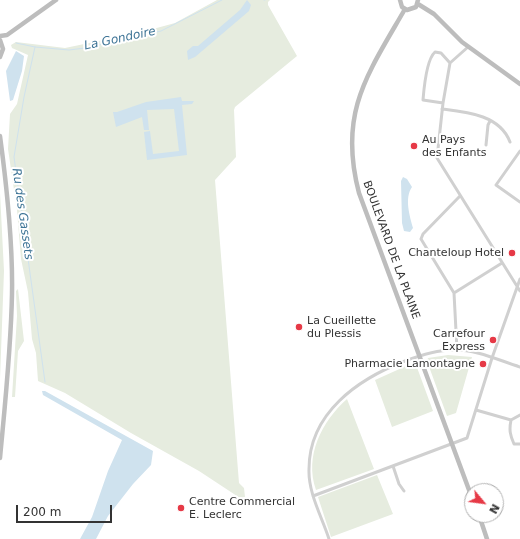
<!DOCTYPE html>
<html>
<head>
<meta charset="utf-8">
<style>
  body { margin:0 }
  #map { position:relative; width:520px; height:539px; overflow:hidden; background:#fff; font-family:"DejaVu Sans",sans-serif }
  canvas { display:block }
  .north { position:absolute; left:464px; top:483px; width:40px; height:40px; box-sizing:border-box; background:#fff; border:1px solid #adadad; border-radius:50%; rotate:119deg; font-size:11px; font-weight:700; line-height:16px; text-align:center; color:#333 }
  .north::after { content:''; display:block; margin:auto; width:14px; height:18px; background:#e63946; clip-path:polygon(50% 0,100% 100%,50% 72%,0 100%) }
  .scale { position:absolute; left:16px; top:505px; width:96px; height:18px; box-sizing:border-box; border:2px solid #333; border-top:0; padding-left:5px; font-size:12px; line-height:14px; white-space:nowrap; color:#333; -webkit-text-stroke:3px #fff; paint-order:stroke }
</style>
</head>
<body>
<div id="map">
<canvas width="520" height="539"></canvas>
<div class="north">N</div>
<div class="scale">200 m</div>
</div>
<script>
const context = document.querySelector('canvas').getContext('2d');
context.lineJoin = 'round';
function fill(path, color) { context.fillStyle = color; context.fill(path, 'evenodd'); }
function stroke(path, color, width, dash) { context.strokeStyle = color; context.lineWidth = width; context.lineCap = dash ? 'butt' : 'round'; context.setLineDash(dash || []); context.stroke(path); }
function write(font, color, halo, rows, align = 'center') {
  context.font = font + ' "DejaVu Sans",sans-serif'; context.lineWidth = 4; context.setLineDash([]); context.textBaseline = 'middle'; context.strokeStyle = halo; context.fillStyle = color; for (const [text, x, y, turn = 0] of rows) {
    context.save(); context.translate(x, y); context.rotate((+turn || 0) * Math.PI / 180); context.textAlign = isNaN(turn) ? turn : align; if (halo) context.strokeText(text, 0, 0); context.fillText(text, 0, 0); context.restore();
  }
}
fill(new Path2D(`
  M217 0H270L268 2V5L297 56 235 107 234 110 236 157 215 180 239 483 244 488 245 497 240 498 199 471 131 433 65 393 38 381 36 353 32 339 28 292 21 259 17 210 8 149 10 114 17 104 28 55 12 48 11 45 16 42 65 48 142 32 175 23Z
  M0 193 4 271 0 379Z
  M18 289 24 341 18 351 15 397H12L17 316 16 291Z
  M448 355 472 357 456 413 447 416 427 361 428 358Z
  M415 362 433 411 392 427 375 380Z
  M347 399 374 469 316 490C304 456 322 421 347 399Z
  M377 475 393 514 331 537 318 497Z`), '#e6ecdf');
fill(new Path2D(`
  M247 0 251 5 249 11 195 57 188 60 187 51 193 46H198L240 10Z
  M16 51 24 56 22 71 13 100 10 101 6 71Z
  M181 97 182 101H194L192 104 182 105 187 155 147 160 144 132 150 131 153 154 179 151 174 109 147 110 149 130H144L142 117 116 127 113 112H117L146 102Z
  M403 177 407 179 412 187C404 198 410 217 413 228L410 232 404 231 402 223 401 181Z
  M42 391H45L153 451 151 465 133 484 108 516 96 539H80L92 517 108 471 122 440 43 395Z`), '#cfe2ee');
stroke(new Path2D(`
  M264 0H265
  M16 43 35 47 69 50 85 48 161 31 222 0
  M35 47 24 97 14 157 45 382`), '#cfe2ee', 1);
stroke(new Path2D(`
  M468 47 450 63 443 103 437 158 520 291
  M443 103 423 100C424 88 426 60 435 52L441 53 450 63
  M442 109C467 112 500 115 510 142
  M486 145 488 125 490 121
  M520 151 496 185 520 202
  M454 293 502 263
  M457 350 454 293 421 239 423 234 460 196
  M476 410 511 420 520 415
  M511 420C509 430 510 435 514 444H520
  M393 466 399 484 404 491
  M313 496 467 438 492 358 520 279
  M329 539C322 517 308 493 309 469 309 413 358 379 405 361 421 355 436 350 452 350 476 349 498 360 520 367`), '#d0d0d0', 3);
stroke(new Path2D(`
  M400 0 402 7 407 10 416 7 418 0
  M418 4 434 14 462 42 520 84
  M405 9C367 75 338 113 359 193L472 498
  M0 36 7 35 56 0
  M0 40 3 49 0 57
  M0 136C7 188 13 242 12 294 11 349 5 404 0 458
  M479 515 487 539`), '#bdbdbd', 4.5);
for (const [x, y, r, color] of [
  [414,146,4,"#e63946"],
  [512,253,4,"#e63946"],
  [299,327,4,"#e63946"],
  [493,340,4,"#e63946"],
  [483,364,4,"#e63946"],
  [181,508,4,"#e63946"]
]) { const dot = new Path2D(); dot.arc(x, y, r, 0, 2 * Math.PI); context.fillStyle = color; context.fill(dot); stroke(dot, '#fff', 1.5); }
write('11px', '#333', '#fff', [
  ["Au Pays",422,140],
  ["des Enfants",422,153],
  ["Chanteloup Hotel",504,253,"right"],
  ["La Cueillette",307,321],
  ["du Plessis",307,334],
  ["Carrefour",485,334,"right"],
  ["Express",485,347,"right"],
  ["Pharmacie Lamontagne",475,364,"right"],
  ["Centre Commercial",189,502],
  ["E. Leclerc",189,515]
], 'left');
write('11px', '#333', '#fff', [
  ["BOULEVARD DE LA PLAINE",391,250,70]
]);
write('italic 12px', '#3f7597', '#fff', [
  ["La Gondoire",120,39,-12],
  ["Ru des Gassets",22,214,82]
]);
</script>
</body>
</html>
